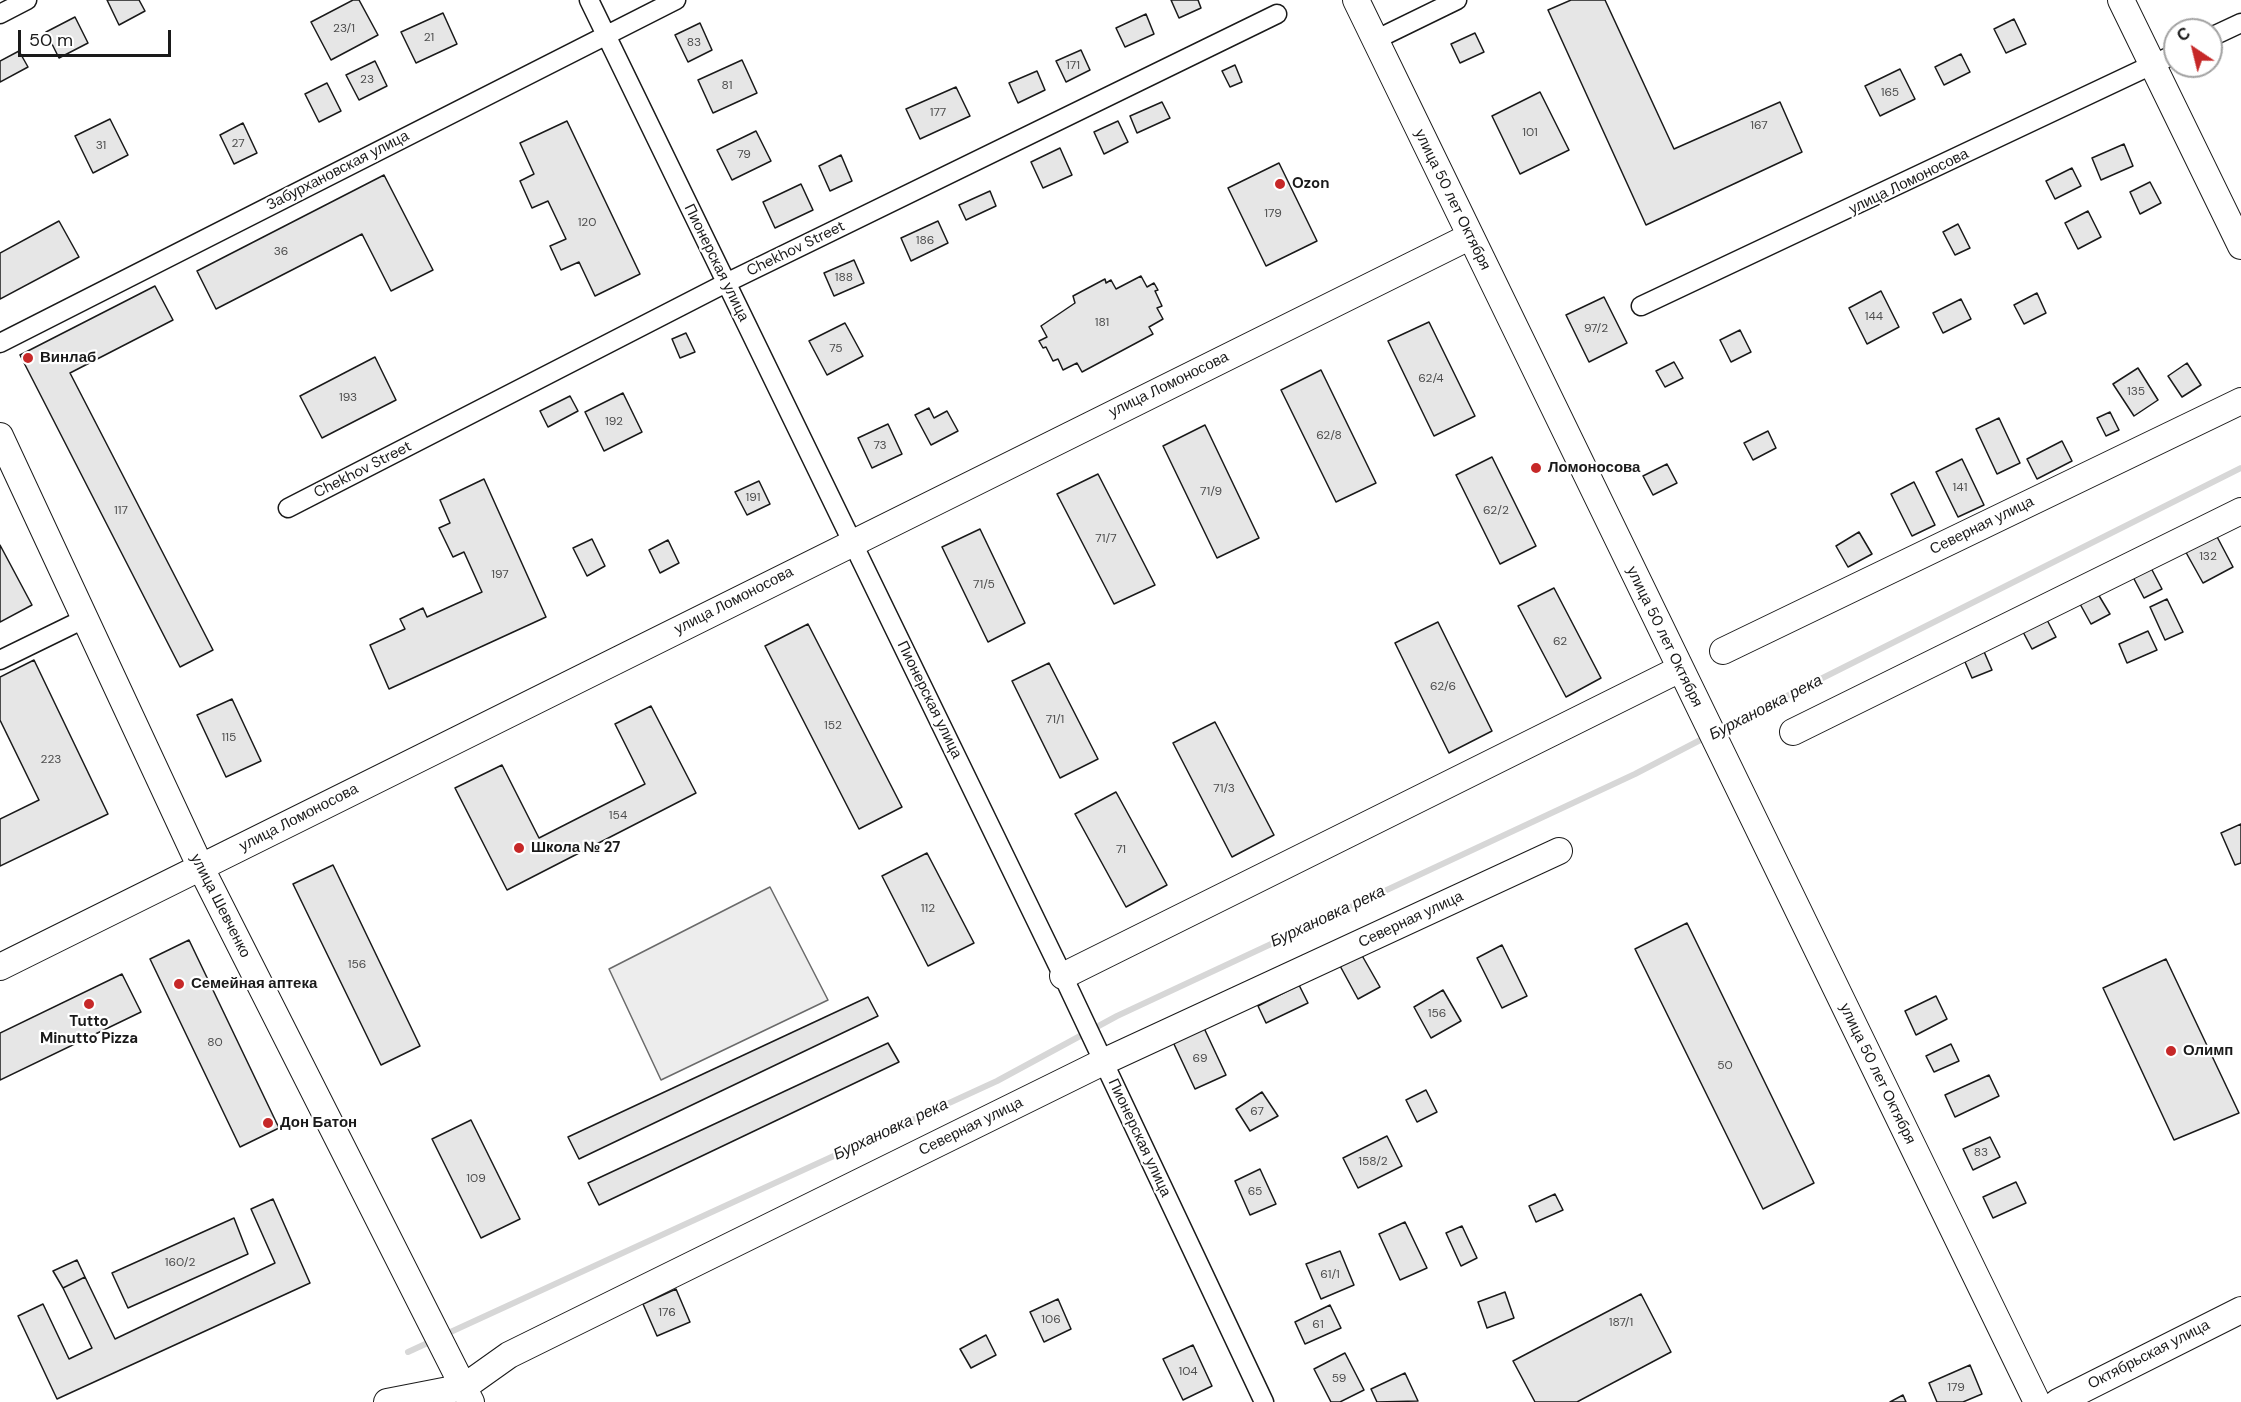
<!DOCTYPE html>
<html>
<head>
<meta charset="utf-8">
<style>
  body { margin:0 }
  #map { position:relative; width:2241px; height:1402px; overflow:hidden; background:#fff; font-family:"DM Sans",sans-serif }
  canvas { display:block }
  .north { position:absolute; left:2163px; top:18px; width:60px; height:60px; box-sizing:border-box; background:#fff; border:2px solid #a3a3a3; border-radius:50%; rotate:325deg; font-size:16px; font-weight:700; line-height:24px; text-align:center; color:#1a1a1a }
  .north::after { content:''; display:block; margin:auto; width:21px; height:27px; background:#c62828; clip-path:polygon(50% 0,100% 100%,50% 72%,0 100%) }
  .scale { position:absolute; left:18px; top:30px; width:153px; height:27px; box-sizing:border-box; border:3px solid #1a1a1a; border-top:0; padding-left:8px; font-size:18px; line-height:21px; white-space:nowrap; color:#1a1a1a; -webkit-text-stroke:4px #fff; paint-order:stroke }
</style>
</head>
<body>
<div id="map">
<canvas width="2241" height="1402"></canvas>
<div class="north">С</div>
<div class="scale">50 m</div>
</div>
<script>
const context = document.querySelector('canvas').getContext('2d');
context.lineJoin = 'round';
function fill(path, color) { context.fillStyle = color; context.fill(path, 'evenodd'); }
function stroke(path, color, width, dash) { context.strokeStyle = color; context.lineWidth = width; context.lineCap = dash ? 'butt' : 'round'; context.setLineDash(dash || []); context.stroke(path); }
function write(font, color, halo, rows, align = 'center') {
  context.font = font + ' "DM Sans",sans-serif'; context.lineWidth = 4.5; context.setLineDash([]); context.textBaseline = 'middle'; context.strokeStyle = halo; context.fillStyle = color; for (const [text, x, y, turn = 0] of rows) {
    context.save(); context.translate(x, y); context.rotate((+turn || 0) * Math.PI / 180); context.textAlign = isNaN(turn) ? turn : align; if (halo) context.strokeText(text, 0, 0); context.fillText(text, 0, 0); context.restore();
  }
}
const built = new Path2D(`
  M770 887 828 1000 661 1080 609 969Z`);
fill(built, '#ededed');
stroke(built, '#6a6a6a', 1.5);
stroke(new Path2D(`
  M1717 731 2241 468
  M444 1335 997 1081 1117 1016 1635 774 1708 736
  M408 1352 434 1340`), '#d7d7d7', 6);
const building = new Path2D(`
  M107 0H139L145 11 119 25Z
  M353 0H359L378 35 331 60 311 22Z
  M1171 0H1198L1201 8 1179 18Z
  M1571 0H1605L1674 149 1780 102 1802 152 1646 225 1548 10Z
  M443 13 457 44 416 63 401 32Z
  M1146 14 1154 34 1125 47 1116 28Z
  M75 17 88 43 59 58 46 32Z
  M2014 19 2026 44 2006 53 1994 29Z
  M700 23 712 50 688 62 675 35Z
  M1475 33 1484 52 1460 63 1451 44Z
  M1081 50 1090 70 1066 82 1056 61Z
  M19 51 28 67 0 82V61Z
  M1961 54 1970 72 1944 85 1935 67Z
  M742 60 757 93 713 113 698 80Z
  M375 61 387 86 359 100 346 75Z
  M1235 65 1242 82 1230 87 1222 71Z
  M1900 69 1915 99 1880 116 1865 86Z
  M1037 71 1045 90 1018 103 1009 83Z
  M327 83 341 111 319 122 305 94Z
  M956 87 970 116 920 139 906 109Z
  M1540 92 1569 150 1520 174 1492 116Z
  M1162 102 1170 118 1137 133 1130 116Z
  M110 119 128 155 93 173 75 136Z
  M567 121 640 274 595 296 579 262 561 270 550 246 566 239 548 201 532 208 520 181 534 174 520 143Z
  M1118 121 1128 142 1104 154 1094 132Z
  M243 123 257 153 234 164 220 135Z
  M756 131 771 161 732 180 717 150Z
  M2124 144 2133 166 2101 180 2092 158Z
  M1060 148 1072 175 1043 188 1031 162Z
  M841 155 852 181 830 191 819 166Z
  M1279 163 1317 241 1266 266 1228 188Z
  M2072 168 2081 186 2055 199 2046 181Z
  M384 175 433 270 391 291 362 234 216 309 197 271Z
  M2150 182 2161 203 2140 214 2130 192Z
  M801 184 813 210 775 228 763 202Z
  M990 191 996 206 966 220 959 205Z
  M2088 211 2101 237 2078 249 2065 223Z
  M59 221 79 257 0 299V253Z
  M938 221 948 243 911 261 901 238Z
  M1958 224 1970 248 1955 255 1943 232Z
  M854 260 864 283 834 296 824 273Z
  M1141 276 1147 287 1154 283 1158 290 1155 291 1162 306 1157 308 1163 319 1149 327 1153 334 1082 372 1077 363 1063 370 1058 359 1053 361 1046 347 1043 348 1039 341 1047 337 1041 326 1075 303 1073 296 1105 279 1106 283 1111 280 1116 289Z
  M155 286 173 320 70 373 213 650 180 667 20 355Z
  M1881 291 1899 327 1867 344 1849 308Z
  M2037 293 2046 313 2024 324 2014 305Z
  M1604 297 1627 343 1589 362 1566 315Z
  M1961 299 1971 319 1943 333 1933 313Z
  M1429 322 1475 416 1434 436 1388 341Z
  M845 323 863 356 827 375 809 341Z
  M1740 330 1751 352 1731 362 1720 340Z
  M686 333 695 352 680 358 672 339Z
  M375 357 396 400 322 438 300 396Z
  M1674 362 1683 378 1665 387 1656 371Z
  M2187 363 2201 385 2182 397 2168 376Z
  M2138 368 2158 400 2134 416 2113 384Z
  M1321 370 1376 483 1336 502 1281 390Z
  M623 393 642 432 604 451 585 412Z
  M570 396 578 411 548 427 540 411Z
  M929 408 934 418 947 411 958 431 931 445 915 415Z
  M2110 412 2119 430 2106 436 2097 418Z
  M1999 418 2020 463 1997 474 1976 429Z
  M888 424 902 454 872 468 858 438Z
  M1205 425 1259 538 1217 558 1163 446Z
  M1768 431 1776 448 1753 460 1744 443Z
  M2062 441 2072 461 2037 479 2027 459Z
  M1492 457 1536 546 1500 564 1456 475Z
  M1962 459 1984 505 1958 517 1936 472Z
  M1667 464 1677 483 1653 495 1643 476Z
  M1098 474 1155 585 1114 604 1057 494Z
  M484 479 546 617 389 689 370 645 405 629 400 619 423 608 427 617 482 592 464 552 453 557 439 528 450 523 440 500Z
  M759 481 770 504 747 515 735 492Z
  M1914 482 1935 525 1912 536 1891 494Z
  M980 529 1025 623 988 642 942 547Z
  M2214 531 2233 567 2203 583 2183 547Z
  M1859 532 1872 554 1848 567 1836 546Z
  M592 539 605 566 587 576 573 548Z
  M668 540 679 563 660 573 649 550Z
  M0 545 32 605 0 622Z
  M2151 568 2162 589 2144 598 2133 577Z
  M1554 588 1601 678 1566 697 1518 606Z
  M2098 594 2110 614 2091 624 2080 604Z
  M2167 599 2183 632 2165 640 2150 607Z
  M2046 618 2056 637 2032 649 2022 630Z
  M1438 622 1492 731 1449 753 1395 643Z
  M808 624 902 807 859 829 765 646Z
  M2148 631 2157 650 2127 663 2119 644Z
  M1982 647 1992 670 1972 678 1962 655Z
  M34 660 108 814 0 866V819L39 800 0 720V677Z
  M1049 663 1098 759 1060 778 1012 681Z
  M232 699 261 761 226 777 197 715Z
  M651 706 696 793 507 890 455 788 502 765 539 838 645 784 615 724Z
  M1215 722 1274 835 1232 857 1173 743Z
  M1116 792 1167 885 1126 907 1075 814Z
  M2241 824V863L2235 865 2221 833Z
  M927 853 974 943 928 966 882 876Z
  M333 865 420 1046 381 1065 293 884Z
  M1687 923 1814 1183 1763 1209 1635 949Z
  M189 940 279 1128 240 1147 150 959Z
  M1502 945 1527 996 1502 1008 1477 958Z
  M1360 952 1380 987 1358 999 1339 964Z
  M2166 959 2239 1113 2174 1140 2103 988Z
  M122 974 141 1012 0 1080V1033Z
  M1299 985 1308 1003 1266 1023 1258 1006Z
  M1443 990 1461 1021 1431 1038 1414 1007Z
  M1936 996 1947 1019 1916 1035 1905 1011Z
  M868 997 878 1016 579 1159 568 1137Z
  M1204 1028 1226 1075 1195 1089 1173 1042Z
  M888 1043 899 1062 599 1205 588 1183Z
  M1951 1044 1959 1061 1934 1072 1926 1056Z
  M1989 1075 1999 1096 1955 1117 1945 1095Z
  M1426 1090 1437 1112 1417 1122 1406 1100Z
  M1262 1092 1278 1116 1250 1131 1236 1109Z
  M471 1120 520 1219 481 1238 432 1139Z
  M1387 1136 1402 1166 1358 1188 1343 1158Z
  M1990 1137 2000 1157 1973 1170 1963 1149Z
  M1260 1169 1276 1204 1250 1215 1235 1181Z
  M2016 1182 2026 1203 1993 1218 1983 1197Z
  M1555 1194 1563 1210 1536 1222 1529 1206Z
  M273 1199 310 1283 57 1399 18 1316 43 1304 69 1359 92 1348 63 1288 85 1277 115 1339 275 1263 251 1209Z
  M234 1218 248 1254 128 1308 112 1273Z
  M1405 1222 1427 1268 1400 1280 1379 1234Z
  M1462 1226 1477 1258 1461 1266 1446 1233Z
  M1340 1251 1354 1285 1321 1299 1306 1264Z
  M77 1260 85 1277 63 1288 53 1271Z
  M676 1289 690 1322 657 1336 643 1304Z
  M1505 1292 1514 1318 1487 1328 1478 1302Z
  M1641 1294 1671 1352 1577 1402H1535L1513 1361Z
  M1058 1299 1071 1329 1044 1342 1030 1312Z
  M1330 1305 1341 1328 1305 1344 1295 1322Z
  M986 1335 996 1355 971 1368 960 1349Z
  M1193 1345 1212 1386 1183 1400 1163 1359Z
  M1345 1353 1364 1390 1340 1402H1331L1314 1369Z
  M1970 1365 1982 1394 1963 1402H1937L1929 1383Z
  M1405 1373 1418 1401 1377 1402 1371 1389Z
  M1903 1395 1906 1402H1890Z`);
fill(building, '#e6e6e6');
stroke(building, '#1a1a1a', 1.5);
const street = new Path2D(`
  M589 0 1063 976 1264 1402
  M0 14 27 0
  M2211 37 2241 23
  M1375 40 1457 0
  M1641 306 2175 54
  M0 343 676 0
  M288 508 726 283 1277 14
  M0 660 86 618`);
const secondary = new Path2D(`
  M1356 0 2037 1402
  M2121 0 2241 246
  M0 436 201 868 471 1402
  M1723 651 2241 401
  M1793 732 2241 511
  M0 967 1469 237
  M1063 976 1680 669
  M387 1402 464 1387 509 1355 1103 1062 1559 851
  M2058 1402 2241 1310`);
stroke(street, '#1a1a1a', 21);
stroke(secondary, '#1a1a1a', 28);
stroke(street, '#fff', 18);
stroke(secondary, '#fff', 26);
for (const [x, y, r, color] of [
  [1280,184,6,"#c62828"],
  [28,358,6,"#c62828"],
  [1536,468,6,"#c62828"],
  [519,848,6,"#c62828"],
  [179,984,6,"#c62828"],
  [89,1004,6,"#c62828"],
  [2171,1051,6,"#c62828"],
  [268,1123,6,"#c62828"]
]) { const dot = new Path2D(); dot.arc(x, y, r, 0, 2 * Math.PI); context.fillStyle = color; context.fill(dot); stroke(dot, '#fff', 2); }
write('12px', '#4d4d4d', null, [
  ["23/1",344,29],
  ["21",429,38],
  ["83",694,43],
  ["171",1073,66],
  ["23",367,80],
  ["81",727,86],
  ["165",1890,93],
  ["177",938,113],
  ["167",1759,126],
  ["101",1530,133],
  ["27",238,144],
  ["31",101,146],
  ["79",744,155],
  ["179",1273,214],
  ["120",587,223],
  ["186",925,241],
  ["36",281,252],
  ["188",844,278],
  ["144",1874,317],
  ["181",1102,323],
  ["97/2",1596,329],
  ["75",836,349],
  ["62/4",1431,379],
  ["135",2136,392],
  ["193",348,398],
  ["192",614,422],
  ["62/8",1329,436],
  ["73",880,446],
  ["141",1960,488],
  ["71/9",1211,492],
  ["191",753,498],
  ["117",121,511],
  ["62/2",1496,511],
  ["71/7",1106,539],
  ["132",2208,557],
  ["197",500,575],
  ["71/5",984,585],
  ["62",1560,642],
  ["62/6",1443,687],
  ["71/1",1055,720],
  ["152",833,726],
  ["115",229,738],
  ["223",51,760],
  ["71/3",1224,789],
  ["154",618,816],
  ["71",1121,850],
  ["112",928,909],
  ["156",357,965],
  ["156",1437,1014],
  ["80",215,1043],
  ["69",1200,1059],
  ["50",1725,1066],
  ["67",1257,1112],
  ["83",1981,1153],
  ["158/2",1373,1162],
  ["109",476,1179],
  ["65",1255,1192],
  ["160/2",180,1263],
  ["61/1",1330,1275],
  ["176",667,1313],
  ["106",1051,1320],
  ["187/1",1621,1323],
  ["61",1318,1325],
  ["104",1188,1372],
  ["59",1339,1379],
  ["179",1956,1388]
]);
write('15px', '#1a1a1a', '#fff', [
  ["Забурхановская улица",338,171,-27],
  ["улица Ломоносова",1909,182,-26],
  ["улица 50 лет Октября",1452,200,64],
  ["Chekhov Street",796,249,-26],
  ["Пионерская улица",716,263,64],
  ["улица Ломоносова",1169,385,-26],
  ["Chekhov Street",363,470,-27],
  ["Северная улица",1982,526,-26],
  ["улица Ломоносова",734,601,-27],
  ["улица 50 лет Октября",1664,637,64],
  ["Пионерская улица",929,700,64],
  ["улица Ломоносова",299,818,-27],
  ["улица Шевченко",220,906,63],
  ["Северная улица",1411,920,-25],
  ["улица 50 лет Октября",1877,1074,64],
  ["Северная улица",971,1127,-26],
  ["Пионерская улица",1139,1138,65],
  ["Октябрьская улица",2149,1355,-27]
]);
write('bold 15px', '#1a1a1a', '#fff', [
  ["Ozon",1292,184],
  ["Винлаб",40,358],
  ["Ломоносова",1548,468],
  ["Школа № 27",531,848],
  ["Семейная аптека",191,984],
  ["Tutto",89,1022,"center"],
  ["Minutto Pizza",89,1039,"center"],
  ["Олимп",2183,1051],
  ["Дон Батон",280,1123]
], 'left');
write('italic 16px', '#1a1a1a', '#fff', [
  ["Бурхановка река",1766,708,-27],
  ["Бурхановка река",1328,917,-25],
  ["Бурхановка река",891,1130,-25]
]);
</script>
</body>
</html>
